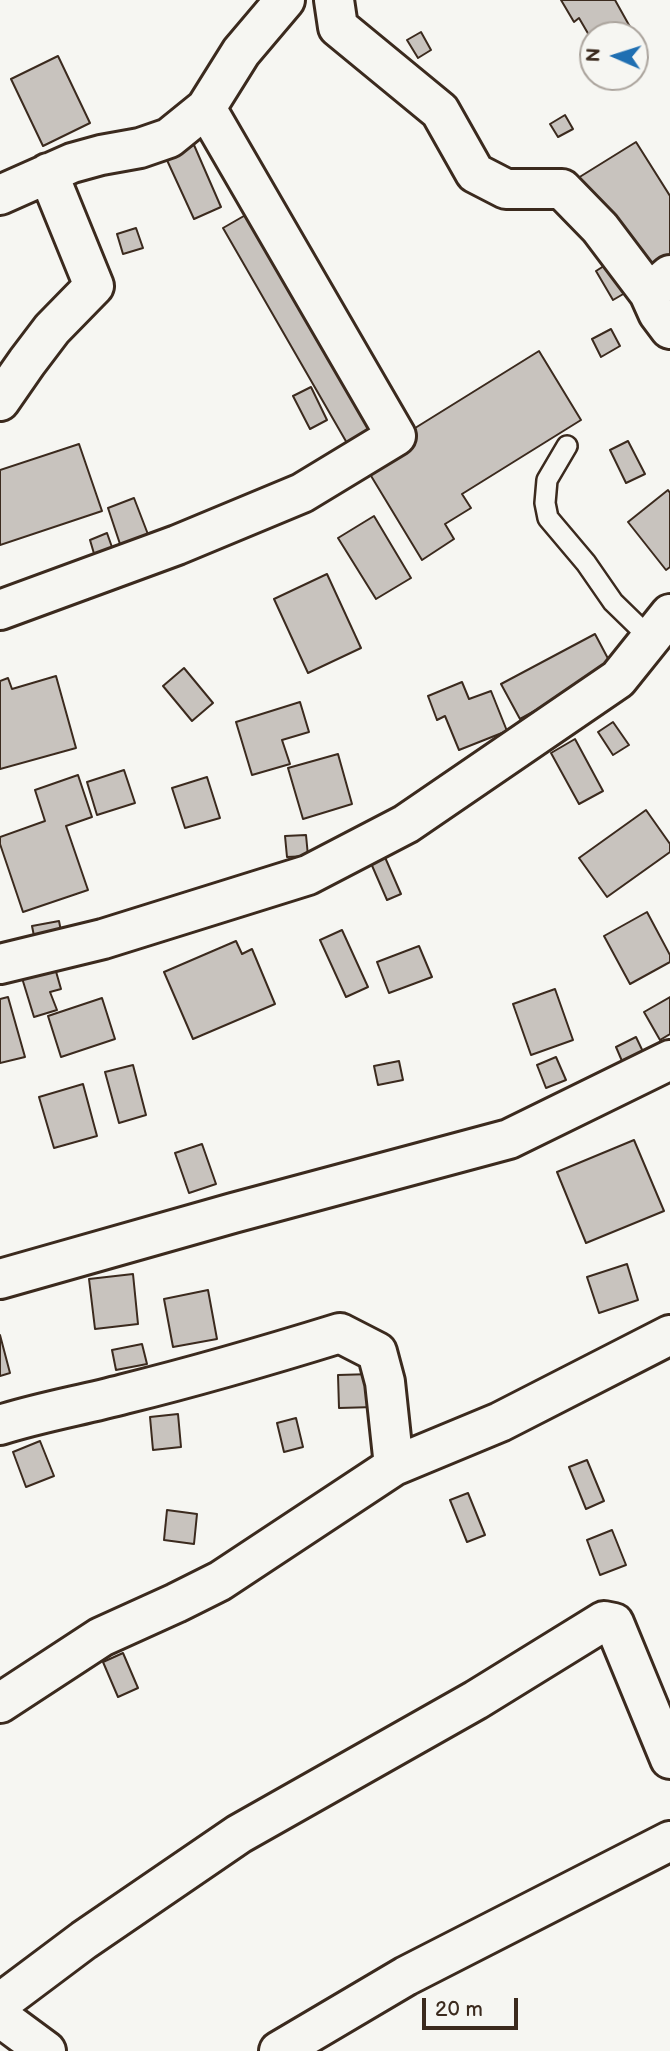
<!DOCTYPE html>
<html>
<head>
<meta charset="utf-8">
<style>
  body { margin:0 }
  #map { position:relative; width:670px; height:2051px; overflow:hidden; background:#f6f6f2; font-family:"Balsamiq Sans",sans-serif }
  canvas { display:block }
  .north { position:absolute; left:579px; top:21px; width:70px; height:70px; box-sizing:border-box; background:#f6f6f2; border:2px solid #aba49d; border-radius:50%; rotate:273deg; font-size:19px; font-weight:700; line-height:28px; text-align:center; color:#3b2a1e }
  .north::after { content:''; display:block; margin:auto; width:24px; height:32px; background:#1f6fb2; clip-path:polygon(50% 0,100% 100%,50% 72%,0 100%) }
  .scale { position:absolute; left:422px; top:1998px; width:96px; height:32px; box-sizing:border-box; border:4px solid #3b2a1e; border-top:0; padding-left:9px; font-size:21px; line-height:24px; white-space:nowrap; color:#3b2a1e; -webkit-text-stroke:5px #f6f6f2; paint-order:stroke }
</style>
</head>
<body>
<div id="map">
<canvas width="670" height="2051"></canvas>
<div class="north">N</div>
<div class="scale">20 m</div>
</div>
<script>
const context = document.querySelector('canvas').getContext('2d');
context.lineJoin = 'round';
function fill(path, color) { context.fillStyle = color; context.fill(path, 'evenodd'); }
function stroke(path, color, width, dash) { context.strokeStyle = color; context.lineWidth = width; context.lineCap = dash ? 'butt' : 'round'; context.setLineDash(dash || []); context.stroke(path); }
const building = new Path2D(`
  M561 0H615L634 34 593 35V42L579 18 574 22Z
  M421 32 431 50 418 58 407 40Z
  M58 56 90 123 43 146 11 79Z
  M565 115 573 129 558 137 550 124Z
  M636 142 670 196V255L638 275 578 178Z
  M194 145 221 207 194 219 166 158Z
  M256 209 384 431 351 450 223 228Z
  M136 228 143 248 123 254 117 234Z
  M607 264 625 293 613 300 596 271Z
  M611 329 620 346 601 357 592 339Z
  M539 351 581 420 462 494 471 508 445 524 454 539 422 560 362 461Z
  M311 387 327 420 310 429 293 396Z
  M628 441 645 474 626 483 610 450Z
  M79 444 102 511 0 545V470Z
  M668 490 670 493V567L666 570 628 522Z
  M134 498 149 537 121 547 108 508Z
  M374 516 411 578 376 599 338 538Z
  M107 533 113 550 95 557 90 540Z
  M327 574 361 648 308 673 274 599Z
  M595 634 613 668 520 719 501 684Z
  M184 668 213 703 192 721 163 686Z
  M56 676 76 748 0 769V681L8 678 12 689Z
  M462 682 469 699 491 691 507 731 459 750 445 716 437 720 428 696Z
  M300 702 309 732 282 740 290 764 252 775 236 722Z
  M613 722 629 745 613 755 598 732Z
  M575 739 603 791 579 804 551 753Z
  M338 754 352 804 303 819 288 768Z
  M124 770 135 803 97 815 87 782Z
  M78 775 92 817 66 826 88 890 23 912 0 844V837L45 821 35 790Z
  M207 777 220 818 185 828 172 788Z
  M646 810 670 844V852L607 897 579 858Z
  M306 835 308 856 287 857 285 836Z
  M384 855 401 894 387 900 370 861Z
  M647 912 670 955V962L630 984 604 936Z
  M59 921 63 941 36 946 32 926Z
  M342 930 368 987 346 997 320 940Z
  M236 941 242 954 252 949 275 1004 193 1039 164 972Z
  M419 946 432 977 389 993 377 962Z
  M55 968 61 989 50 992 57 1010 34 1017 22 978Z
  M555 989 573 1040 531 1055 513 1004Z
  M8 997 25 1057 0 1063V999Z
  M670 997V1034L660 1040 644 1012Z
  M102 998 115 1039 61 1057 48 1016Z
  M636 1037 646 1058 625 1068 616 1047Z
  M556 1057 566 1080 546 1088 537 1065Z
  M399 1061 403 1080 378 1085 374 1066Z
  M133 1065 146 1115 119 1123 105 1072Z
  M83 1084 97 1136 54 1148 39 1097Z
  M634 1140 664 1211 586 1243 557 1172Z
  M202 1144 216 1184 189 1193 175 1153Z
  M627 1264 638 1300 599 1313 587 1277Z
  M133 1274 138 1324 95 1329 89 1279Z
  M208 1290 217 1339 173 1347 164 1299Z
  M0 1335 10 1373 0 1376Z
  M142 1344 147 1364 116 1370 112 1350Z
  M373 1374 375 1407 339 1408 338 1375Z
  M178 1414 181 1447 153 1450 150 1417Z
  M296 1418 303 1447 284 1452 277 1423Z
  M40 1441 54 1476 26 1487 13 1452Z
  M587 1460 604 1501 586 1509 569 1467Z
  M468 1493 485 1535 467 1542 450 1500Z
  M167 1510 197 1514 194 1544 164 1540Z
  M612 1530 626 1565 600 1575 587 1540Z
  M123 1653 138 1688 118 1697 103 1662Z`);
fill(building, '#c8c3be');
stroke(building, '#3b2a1e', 2);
const lane = new Path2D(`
  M567 446 547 480 545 503 548 518 586 563 613 602 651 639`);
const street = new Path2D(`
  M334 0 338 27 440 111 475 173 506 189H562L600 228 649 293
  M0 195 72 163 101 155 140 148 169 138 206 108
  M670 275 649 293 658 313 670 329
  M0 401 27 362 52 329 94 286 48 173
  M0 610 177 545 302 493 396 436 206 108 241 52 285 0
  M0 964 103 939 308 875 406 824 618 679 670 614
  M0 1279 233 1213 509 1139 670 1060
  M0 1425C41 1412 83 1405 124 1394 197 1376 269 1355 340 1333L377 1352 385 1382 394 1466
  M0 1703 101 1637 176 1603 220 1581 394 1466 500 1422 670 1335
  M0 2003 84 1940 239 1834 476 1700 604 1621 614 1623 670 1759
  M0 2017 46 2051
  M279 2051 406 1976 670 1841`);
stroke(lane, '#3b2a1e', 24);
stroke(street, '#3b2a1e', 44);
stroke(lane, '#f6f6f2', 19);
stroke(street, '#f6f6f2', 38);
</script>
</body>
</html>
